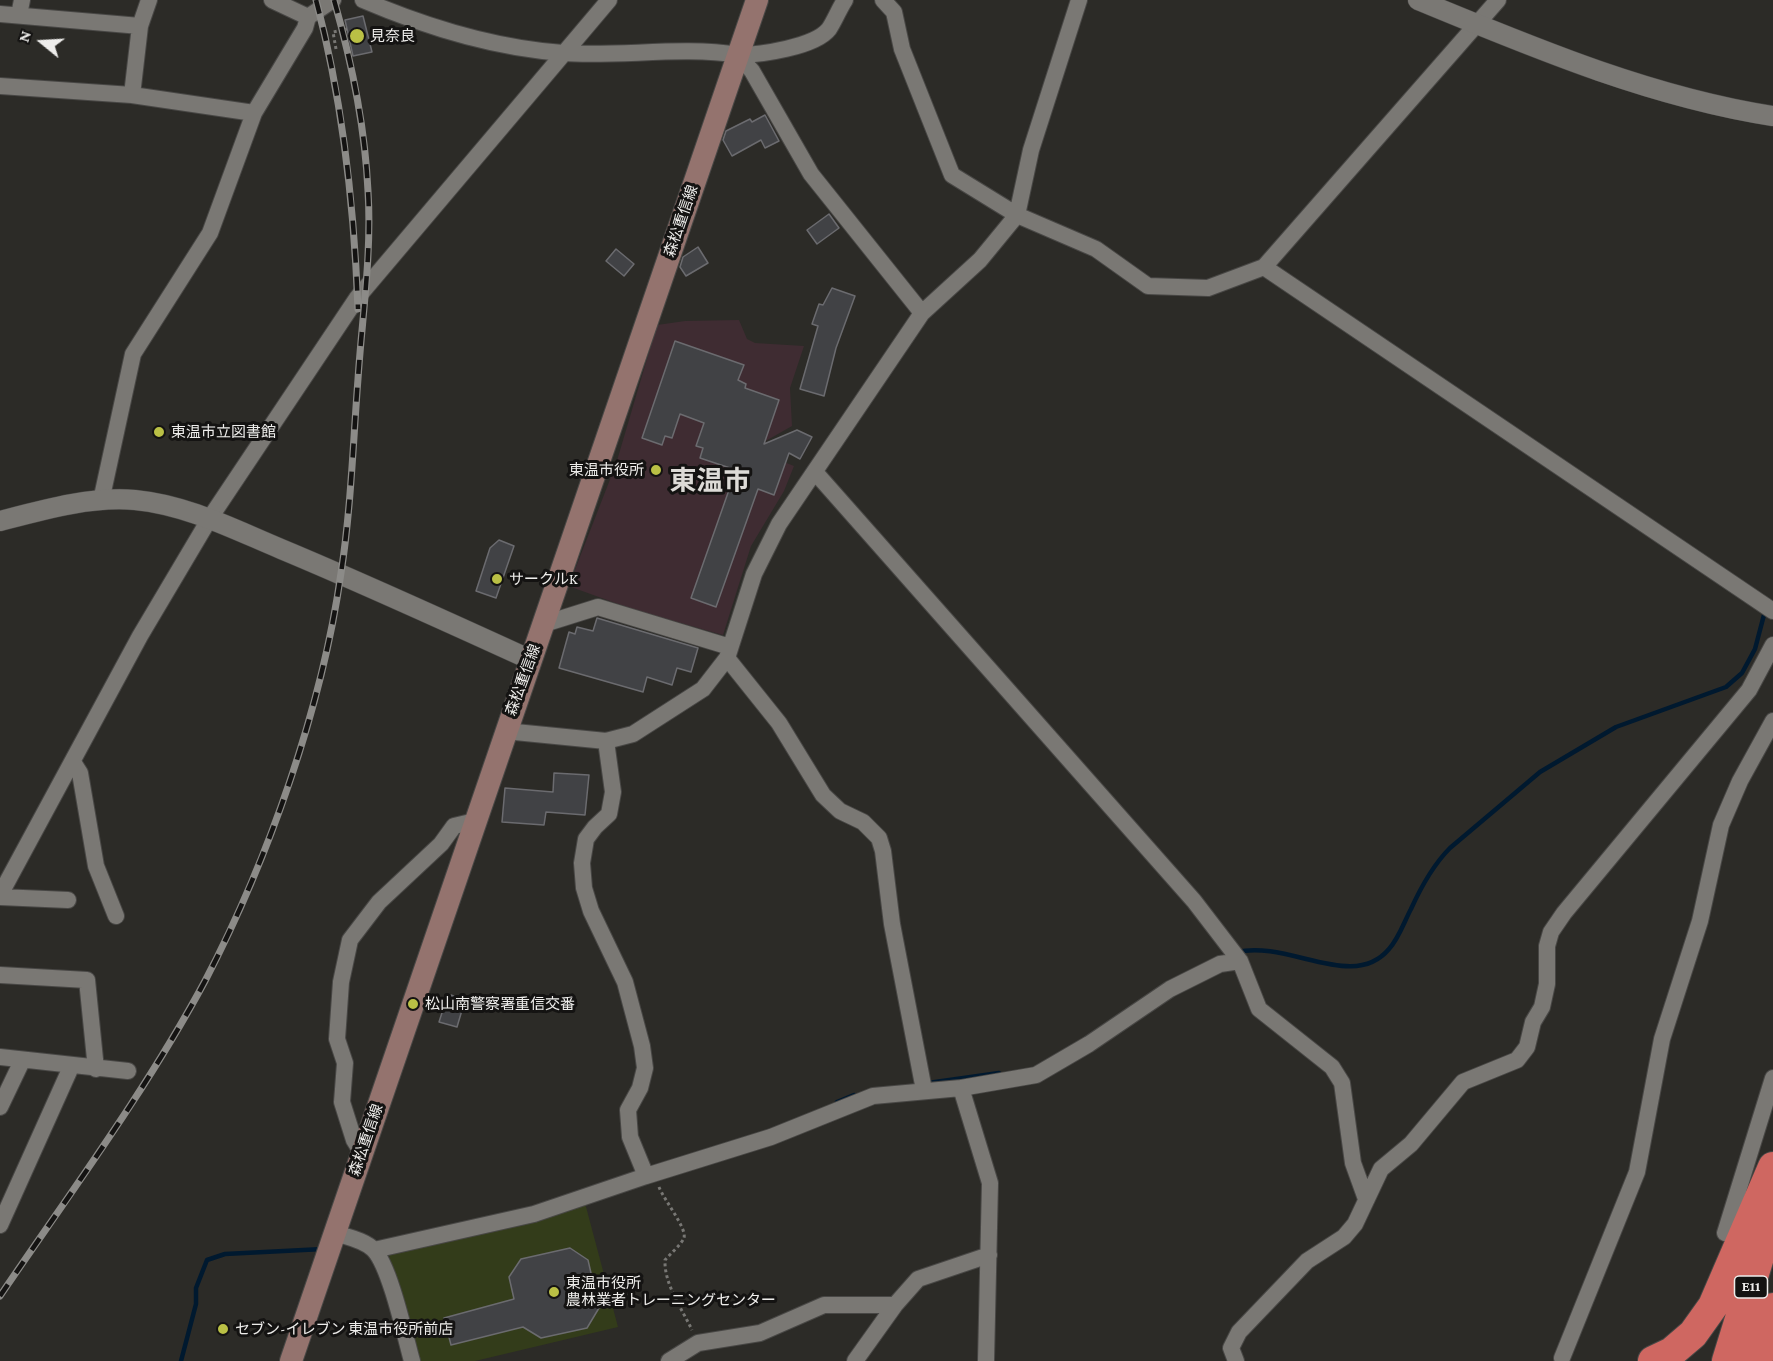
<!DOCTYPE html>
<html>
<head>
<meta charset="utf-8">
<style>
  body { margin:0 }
  #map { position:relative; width:1773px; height:1361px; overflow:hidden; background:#2c2b27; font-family:"Crimson Pro",serif }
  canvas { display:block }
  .north { position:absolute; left:12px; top:12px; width:60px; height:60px; -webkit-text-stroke:4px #141312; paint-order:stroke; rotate:288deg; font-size:16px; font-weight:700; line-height:24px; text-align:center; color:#eeedeb }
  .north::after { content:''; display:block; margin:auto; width:21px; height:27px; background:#eeedeb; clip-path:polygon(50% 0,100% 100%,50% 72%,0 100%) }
</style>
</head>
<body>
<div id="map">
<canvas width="1773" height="1361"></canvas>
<div class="north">N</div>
</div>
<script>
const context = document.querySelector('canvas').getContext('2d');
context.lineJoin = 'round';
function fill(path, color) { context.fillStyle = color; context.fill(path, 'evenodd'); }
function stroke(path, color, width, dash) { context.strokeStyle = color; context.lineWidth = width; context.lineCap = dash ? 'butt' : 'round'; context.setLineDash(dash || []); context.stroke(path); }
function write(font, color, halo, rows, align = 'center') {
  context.font = font + ' "Crimson Pro","Noto Sans JP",serif'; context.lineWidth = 6; context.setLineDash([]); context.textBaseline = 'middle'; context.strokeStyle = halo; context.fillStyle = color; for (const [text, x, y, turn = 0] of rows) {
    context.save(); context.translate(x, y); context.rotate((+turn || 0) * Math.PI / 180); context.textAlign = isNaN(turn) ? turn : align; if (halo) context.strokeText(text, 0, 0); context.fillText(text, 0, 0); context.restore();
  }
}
fill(new Path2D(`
  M739 320 747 339 755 343 804 346 790 388 792 426 755 447 754 450 794 466 784 491 751 546 723 635 635 610 571 587 569 585 616 464 657 325 685 321Z`), '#3f2c32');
fill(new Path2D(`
  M585 1203 618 1327 475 1361H417L388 1252Z`), '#333c1a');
stroke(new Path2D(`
  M1237 952C1289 940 1353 992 1389 949 1399 938 1404 922 1411 909 1421 887 1433 865 1450 848L1540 772 1616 727 1726 687 1742 673 1755 649 1765 611
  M928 1083 999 1073
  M837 1102 854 1095
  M181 1361 196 1304V1288L207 1260 225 1254 323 1249`), '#00192f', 4.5);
const building = new Path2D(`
  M363 16 372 52 353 56 345 20Z
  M765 115 779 141 765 148 761 140 732 156 723 140 726 131 750 119 752 122Z
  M829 214 839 228 817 244 807 230Z
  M698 247 708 263 686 276 680 267 683 257Z
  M616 249 634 264 624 276 606 261Z
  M832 288 855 296 836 348 824 396 800 389 818 326 812 324 819 304 823 305Z
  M675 341 744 365 738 380 746 384 745 388 779 400 764 444 797 430 812 437 800 459 789 453 774 495 758 489 716 607 691 598 736 470 700 458 703 448 696 446 704 423 680 414 672 438 665 436 662 445 642 438Z
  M499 540 514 546 496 598 476 591 490 548Z
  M597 618 698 648 691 672 677 668 672 685 647 677 643 692 559 668 569 632 575 634 577 627 593 631Z
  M554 773 589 775 585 815 546 812 544 825 502 822 505 788 553 792Z
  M448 994 465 1000 457 1027 439 1022Z
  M570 1248 588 1260 599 1308 587 1328 541 1338 523 1327 451 1345 444 1318 514 1299 509 1277 521 1259Z`);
fill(building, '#414245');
stroke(building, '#6b6b6f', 1.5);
const minor = new Path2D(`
  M272 0 308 17
  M363 0C426 27 494 48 563 53 619 57 683 46 738 55 760 55 815 47 829 29 835 20 839 9 845 0
  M883 0 894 12 902 49 952 175 1017 215 1096 249 1148 286 1208 288 1264 267 1498 0
  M0 14 140 26
  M19 15 22 0
  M738 55 752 71 811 174 922 313
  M0 86 132 95 254 113
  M132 95 140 26 149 0
  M1264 267 1773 611
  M815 472 1194 901 1240 961 1259 1009 1332 1067 1342 1083 1353 1163 1366 1199
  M101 501 133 354 210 233 254 113 305 28 308 17 333 0
  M544 624 598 607 730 647
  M727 658 779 723 823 795 840 811 863 822 879 838 883 851 892 924 924 1090
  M505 731 606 741 633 734 703 689 727 658 754 574 779 524 922 313 980 260 1017 215 1031 150 1079 0
  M606 741 613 792 609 814 595 827 586 839 582 863 584 888 591 911 625 982 642 1046 645 1068 640 1088 628 1110 630 1137 646 1176 771 1137 873 1096 961 1088 1036 1075 1089 1044 1170 989 1220 964 1240 961
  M73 762 80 773 96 866 116 916
  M0 895 140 636 210 518 357 298 609 0
  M0 897 68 900
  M0 975 87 980 96 1069
  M0 1057 128 1071
  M961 1088 990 1183 986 1361
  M0 1107 22 1061
  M362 1153 354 1140 342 1102 345 1063 337 1039 341 982 350 940 379 902 441 844 454 826 475 821
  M0 1225 71 1067
  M335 1233C347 1237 365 1240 374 1250 390 1267 405 1336 412 1361
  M1725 1233 1773 1078
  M374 1250 534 1214 646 1176
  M1562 1358 1637 1172 1662 1039 1700 921 1721 825 1740 781 1773 721
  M669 1361 698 1343 760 1333 824 1305H895
  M855 1361 895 1305 918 1279 989 1255
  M1236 1361 1231 1348 1239 1332 1307 1261 1344 1237 1355 1224 1381 1169 1411 1144 1463 1082 1517 1060 1527 1047 1533 1022 1542 1007 1547 984V946L1551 932 1564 913 1749 690 1773 645`);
const tertiary = new Path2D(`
  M1418 0C1532 47 1650 97 1773 116
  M0 521C42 510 91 496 135 500 187 505 233 529 281 549 365 584 448 622 531 660`);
const secondary = new Path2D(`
  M291 1361 757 0`);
const motorway = new Path2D(`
  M1653 1361 1672 1352 1693 1334 1713 1306 1773 1167
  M1727 1361 1773 1212
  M1757 1361 1773 1308`);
stroke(minor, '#484745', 18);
stroke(tertiary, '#484745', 21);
stroke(secondary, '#484745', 24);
stroke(motorway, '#484745', 32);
stroke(new Path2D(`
  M336 49 333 32 347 29
  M659 1187C664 1200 687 1228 684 1238 681 1245 670 1254 665 1260 664 1284 682 1309 692 1330`), '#787774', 3, [3, 3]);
stroke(minor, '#7a7874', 16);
stroke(tertiary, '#7a7874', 20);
stroke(secondary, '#94736e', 22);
stroke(motorway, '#cf6761', 30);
const rail = new Path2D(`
  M316 0C343 101 354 205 358 309
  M0 1296C70 1193 146 1091 205 981 268 860 322 708 341 573 351 509 353 443 358 379 362 317 372 254 368 191 365 126 352 63 334 0`);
stroke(rail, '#8c8b88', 7);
stroke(rail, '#141312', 4.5, [14]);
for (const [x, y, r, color] of [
  [357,36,8,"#bac045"],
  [159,432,6,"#bac045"],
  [656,470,6,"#bac045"],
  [497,579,6,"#bac045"],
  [413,1004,6,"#bac045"],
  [554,1292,6,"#bac045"],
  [223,1329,6,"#bac045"]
]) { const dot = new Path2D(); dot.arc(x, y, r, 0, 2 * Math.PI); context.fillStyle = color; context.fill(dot); stroke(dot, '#141312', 2); }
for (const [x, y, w] of [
  [1751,1287,33]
]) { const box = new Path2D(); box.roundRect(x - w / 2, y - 11, w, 22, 4.5); context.fillStyle = '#141312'; context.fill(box); stroke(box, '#eeedeb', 1.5); }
write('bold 14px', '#eeedeb', null, [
  ["E11",1751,1287]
]);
write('15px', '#eeedeb', '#141312', [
  ["見奈良",370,36],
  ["東温市立図書館",171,432],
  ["東温市役所",644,470,"right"],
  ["サークルK",509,579],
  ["松山南警察署重信交番",425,1004],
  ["東温市役所",566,1283],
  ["農林業者トレーニングセンター",566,1300],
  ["セブン-イレブン 東温市役所前店",235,1329]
], 'left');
write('15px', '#eeedeb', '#141312', [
  ["森松重信線",681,221,-71],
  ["森松重信線",523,680,-70],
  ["森松重信線",366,1140,-71]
]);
write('bold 27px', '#dddbd7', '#141312', [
  ["東温市",710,482]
]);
</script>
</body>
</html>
